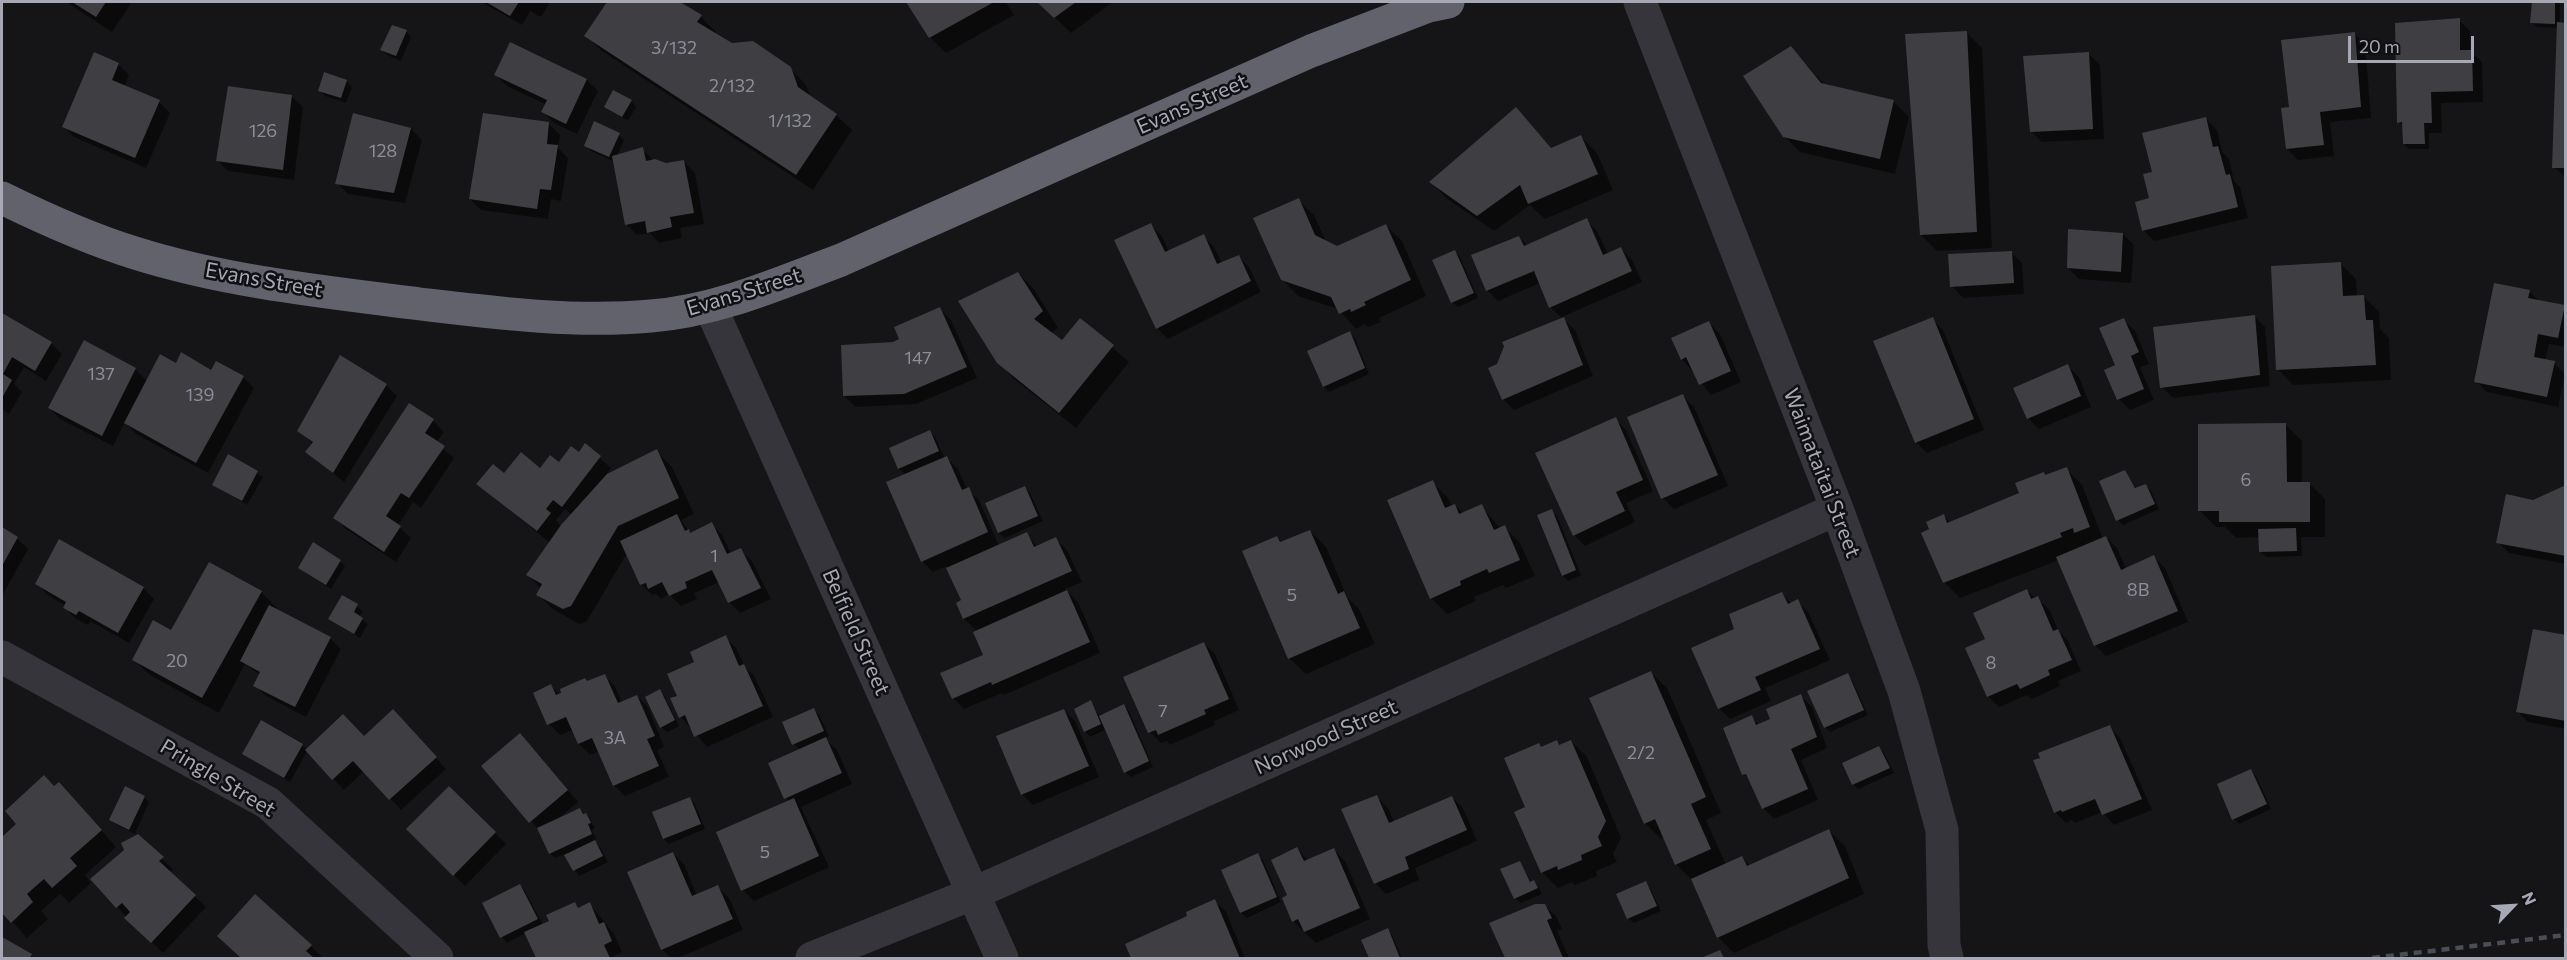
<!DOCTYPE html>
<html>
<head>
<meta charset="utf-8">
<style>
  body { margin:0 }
  #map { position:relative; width:2567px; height:960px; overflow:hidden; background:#151416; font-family:Commissioner,sans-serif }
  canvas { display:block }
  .frame { position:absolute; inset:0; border:3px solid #a6a8b6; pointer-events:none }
  .north { position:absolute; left:2483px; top:876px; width:60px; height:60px; -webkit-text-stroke:4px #100f11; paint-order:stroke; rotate:65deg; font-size:16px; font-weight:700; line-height:24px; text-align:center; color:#a6a8b6 }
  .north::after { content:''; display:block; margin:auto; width:21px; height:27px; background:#a6a8b6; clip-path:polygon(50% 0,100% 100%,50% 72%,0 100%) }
  .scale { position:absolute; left:2348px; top:36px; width:126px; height:27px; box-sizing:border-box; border:3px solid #a6a8b6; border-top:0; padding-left:8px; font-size:18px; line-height:21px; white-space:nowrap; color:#a6a8b6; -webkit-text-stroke:4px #100f11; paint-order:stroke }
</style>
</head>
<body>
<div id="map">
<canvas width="2567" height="960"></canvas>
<div class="frame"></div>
<div class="north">N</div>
<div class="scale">20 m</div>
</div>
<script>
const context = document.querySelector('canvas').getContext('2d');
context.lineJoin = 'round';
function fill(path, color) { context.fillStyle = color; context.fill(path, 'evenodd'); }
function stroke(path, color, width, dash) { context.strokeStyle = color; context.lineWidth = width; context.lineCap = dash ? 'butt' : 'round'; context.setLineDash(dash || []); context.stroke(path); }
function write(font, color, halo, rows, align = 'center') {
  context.font = font + ' Commissioner,sans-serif'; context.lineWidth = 5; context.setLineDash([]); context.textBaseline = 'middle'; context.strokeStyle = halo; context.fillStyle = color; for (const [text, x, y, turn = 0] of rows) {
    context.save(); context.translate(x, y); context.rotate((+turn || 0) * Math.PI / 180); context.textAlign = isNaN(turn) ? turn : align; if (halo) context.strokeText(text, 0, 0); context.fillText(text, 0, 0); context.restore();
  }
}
fill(new Path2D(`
  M66 2H132L112 32Z
  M481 2H550L541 17 530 11 522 25Z
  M608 2H665L669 4 670 2H677L701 17 716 32 715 35 732 44 790 68 806 85 811 98 836 115 852 130 813 190 602 51 586 36Z
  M908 2H1006L1014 15 946 53 930 37Z
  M1039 2H1113L1071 33Z
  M2533 2H2560V24H2566V178L2554 167 2559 28 2537 27 2532 22Z
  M2459 20 2470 31V51L2482 62 2483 102 2441 103 2442 133H2429V149H2409L2404 144V127L2399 122Z
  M406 31 411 37 401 61 387 55 382 50Z
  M1966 32 1982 48 1992 248 1937 251 1921 235Z
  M2354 33 2365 44 2371 118 2330 122 2334 156 2298 160 2287 149 2291 108Z
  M511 44 587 80 598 91 577 134 554 123 543 112 547 105 507 86 496 75Z
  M1791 48 1825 85 1893 101 1909 117 1895 174 1800 152 1784 136Z
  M2089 54 2100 65 2104 139 2042 142 2031 131Z
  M118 64 129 75 124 87 159 102 170 113 146 168 74 137 63 126Z
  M325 74 347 82 352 87 346 103 325 96 320 90Z
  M291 96 303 107 294 180 228 171 217 160Z
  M631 101 636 107 628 121 605 106Z
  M1516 109 1552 149 1581 137 1597 153 1613 190 1545 219 1530 205 1494 231 1446 198 1431 182Z
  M2206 119 2217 130 2222 152 2229 159 2234 181 2240 187 2248 218 2154 241 2143 230 2151 199 2154 174Z
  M549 124 560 135 558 148 568 158 561 201 551 199 548 219 481 210 470 199Z
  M411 129 422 140 405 203 348 194 337 183Z
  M619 135 624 140 617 156 642 149 653 160 665 165 684 162 695 173 704 224 680 228 682 238 659 243 650 233 637 235 626 224 615 162 591 151 586 145Z
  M1298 200 1314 215 1326 242 1337 248 1386 226 1402 241 1426 296 1379 318 1381 322 1368 327 1365 324 1356 329 1338 309 1298 296 1282 279Z
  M1586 220 1597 231 1608 254 1621 249 1632 260 1642 282 1562 317 1575 330 1593 376 1514 410 1503 399 1563 319 1550 307 1540 283 1498 301 1487 290 1519 237 1528 246Z
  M1151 225 1162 236 1169 252 1203 236 1214 247 1222 264 1238 256 1249 267 1261 292 1168 339 1157 328Z
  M2123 234 2134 245 2131 283 2079 279 2068 268Z
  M1454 251 1460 257 1478 298 1458 307 1452 302Z
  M2011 252 2022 263 2024 294 1963 298 1952 286Z
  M2340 263 2356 279 2357 297 2363 296 2379 312 2380 329 2389 338 2391 380 2293 385 2278 369Z
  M1018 273 1034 289 1058 328 1050 334 1062 343 1080 320 1129 362 1076 428 1014 379 998 362Z
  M2529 291 2540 302 2566 308V347L2549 344 2545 361 2554 363 2565 374 2558 407 2487 392 2476 381Z
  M940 309 951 320 977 378 916 404 856 407 844 396 894 344Z
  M2 315 51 343 62 354 46 381 24 367 14 384 22 392 9 414 2 409Z
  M2254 316 2265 327 2270 386 2173 398 2162 387Z
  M1932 319 1943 330 1984 430 1927 453 1916 442Z
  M2124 320 2135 331 2149 364 2140 367 2154 400 2130 410 2119 399 2106 370 2117 366Z
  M1709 323 1720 334 1741 382 1711 395 1682 359Z
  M1350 333 1355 338 1369 374 1329 392 1324 387 1309 352Z
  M340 357 386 385 397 396 344 482 307 452 313 444 299 430Z
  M217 363 243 377 254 388 208 473 136 434 125 422 113 446 60 419 49 408 135 369 147 381 176 365 212 372Z
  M2068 366 2079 377 2091 407 2039 429 2028 418Z
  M1683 396 1694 407 1728 486 1674 509 1663 498Z
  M1615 419 1626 430 1653 491 1626 503 1635 522 1585 546 1574 535Z
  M433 421 444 432 436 443 454 458 421 508 413 502 398 526 411 538 396 562 346 529 335 518Z
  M2286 425 2302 441V483H2309L2325 499V537H2301L2302 556 2266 557 2260 551V537L2236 538 2225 527H2216L2200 511Z
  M929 432 935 437 945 459 947 458 958 469 967 489 979 500 999 546 1026 534 1038 547 1056 539 1067 550 1082 582 1065 589 1078 602 1100 653 1004 695 1002 693 964 709 953 698 985 655 977 631 964 619 958 604 963 601 947 566 933 572 922 561 906 475 899 469 891 449Z
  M586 446 611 468 604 478 656 451 672 467 694 514 681 520 691 534 711 524 722 535 731 554 741 550 752 561 771 599 740 613 729 602 720 582 694 593 697 599 681 606 669 594 661 599 656 594 652 595 641 584 627 553 587 621 580 624 554 610 538 595 541 589 528 575 550 543 478 484 505 476 559 464 579 454ZM565 509 572 515 561 526 556 520Z
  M229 456 263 477 247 505 214 485Z
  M2066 469 2082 485 2103 539 2106 537 2117 548 2126 569 2154 557 2165 568 2188 622 2106 656 2095 645 2059 560 1960 598 1944 582 1931 530 1944 516 1951 523 2021 493 2046 476Z
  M2125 472 2137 489 2146 486 2151 491 2159 509 2123 525 2118 520Z
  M1432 482 1448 498 1452 507 1455 505 1464 514 1481 506 1501 529 1504 527 1520 543 1535 576 1506 588 1503 585 1474 597 1476 601 1447 614 1431 598Z
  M2566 487V564L2509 553 2498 542 2533 502Z
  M1025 488 1030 493 1043 521 1005 538 999 533 987 504Z
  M1551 511 1557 516 1581 575 1568 581 1563 576Z
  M2 529 17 538 28 549 2 596Z
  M1310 531 1326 547 1347 597 1359 609 1375 644 1306 674 1290 659 1244 551 1277 537 1282 543Z
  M60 541 143 588 154 599 129 643 90 621 88 625 76 619 65 608 66 606 48 595 37 584Z
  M340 561 345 566 331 589 300 568Z
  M2027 591 2049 609 2059 632 2068 641 2081 671 2058 681 2060 686 2032 699 2027 695 1999 707 1988 696 1987 640Z
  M261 592 277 608 275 610 330 638 341 649 306 717 266 696 255 685 260 675 245 664 219 713 150 675 134 660 172 632Z
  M1781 593 1792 604 1797 601 1808 612 1830 660 1765 688 1771 701 1730 719 1719 708 1736 630Z
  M342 597 363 611 359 617 368 624 360 638 330 619Z
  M725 637 736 648 745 667 755 677 773 717 707 747 681 717 696 663Z
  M2566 637V729L2528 722 2517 711Z
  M1204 643 1215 654 1239 710 1214 721 1215 725 1170 745 1167 741 1161 743 1150 732Z
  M1651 673 1667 688 1721 813 1706 820 1726 865 1742 858 1750 866 1829 831 1845 846 1864 894 1734 953 1718 937 1692 880 1676 864 1664 837 1661 839 1645 823Z
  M604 675 615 686 622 703 637 696 648 707 664 747 657 750 669 777 625 796 614 785 599 751 590 755 579 744 573 730 560 735 549 724 551 686 560 695Z
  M1847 675 1852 680 1868 715 1830 732 1825 727Z
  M660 691 665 697 679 726 667 732 661 727Z
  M1801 696 1812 707 1827 748 1801 760 1818 800 1774 819 1763 808 1752 782 1744 774 1751 717 1760 726 1772 720Z
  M1091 702 1100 717 1124 706 1129 711 1153 767 1131 777 1125 772 1107 729 1090 737 1085 731Z
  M813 709 819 715 829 736 825 738 837 750 852 784 801 807 829 867 754 901 743 890 789 801 786 798 800 750 794 744Z
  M1064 710 1075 721 1099 777 1033 805 1022 794Z
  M404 722 446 769 401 810 364 771 344 790 307 751 290 782 244 754 302 745 307 750 364 738Z
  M2109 727 2120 738 2152 810 2114 825 2102 812 2075 823 2072 820 2066 823 2055 812Z
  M520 735 578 802 559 818 580 809 586 815 595 828 592 830 596 839 593 840 600 847 608 862 579 876 565 854 555 858 550 853 541 832 483 766Z
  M1571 741 1587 757 1621 838 1613 854 1617 862 1596 871 1597 876 1575 885 1572 882 1558 888 1542 872 1527 807 1556 742 1561 746Z
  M1879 748 1884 753 1894 773 1858 789 1853 784Z
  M2251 771 2256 776 2271 809 2239 824 2234 819Z
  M55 788 75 800 116 847 85 875 91 883 69 903 60 894 41 911 48 919 27 938 2 910V839Z
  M449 788 506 844 465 886 408 829Z
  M144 797 149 802 135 834 117 825 111 820Z
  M1377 797 1388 808 1394 822 1452 797 1463 808 1477 841 1415 868 1419 880 1386 894 1375 883Z
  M690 799 695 804 705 829 669 844 664 839Z
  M138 836 173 869 170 873 206 907 163 953 117 907Z
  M1297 849 1309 861 1334 850 1345 861 1370 919 1316 943 1304 932 1293 921 1289 896Z
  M673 853 684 864 697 896 718 887 729 898 743 930 678 958H671L662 949 629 872Z
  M1257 855 1263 860 1281 902 1247 918 1241 913 1223 871Z
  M1519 862 1532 883 1534 882 1539 887 1542 894 1521 903 1515 898Z
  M1645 882 1650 888 1661 911 1634 923 1628 918Z
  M520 885 525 891 543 925 574 904 580 909 590 904 614 934 622 952 614 956 615 958H537L526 933 507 943 502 937 484 904Z
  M255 896 311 946 322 957 242 958 230 947Z
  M1215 901 1226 912 1245 958H1133L1127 945 1189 917Z
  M1544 905 1556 916 1562 929 1557 931 1569 958H1506L1491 924Z
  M1387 930 1392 935 1402 958H1370L1363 941Z
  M2 939 31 955 34 958H2Z`), '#0007');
fill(new Path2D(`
  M72 2H106L96 17Z
  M486 2H519L510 16Z
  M607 2H680L702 15 697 22 732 43 753 41 791 67 798 87 837 114 796 175 584 36Z
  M906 2H994L929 38Z
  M1037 2H1076L1054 18Z
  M2532 2H2555V24L2530 23Z
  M2460 18V50H2472L2473 91 2431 92 2432 123H2424L2425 144H2403L2402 122 2397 123 2395 23Z
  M2557 22 2566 23V168H2552Z
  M392 25 407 30 396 56 380 50Z
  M1967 31 1977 232 1920 235 1905 34Z
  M2355 32 2361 107 2320 112 2324 145 2286 149 2281 108 2289 107 2281 40Z
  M510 42 587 79 566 124 541 112 547 100 494 75Z
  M1791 46 1821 83 1894 100 1880 159 1783 137 1743 76Z
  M94 52 119 63 112 80 160 100 135 158 62 127Z
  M2089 52 2093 129 2030 132 2023 56Z
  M324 72 347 80 341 98 318 91Z
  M228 86 292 95 283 170 216 161Z
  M613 90 632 100 622 117 604 107Z
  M1516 107 1551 148 1581 135 1598 174 1528 204 1520 185 1477 216 1429 182Z
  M353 113 411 128 394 193 335 184Z
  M483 113 549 122 547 144 558 145 551 190 540 189 537 209 469 199Z
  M2206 117 2213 147 2218 146 2226 175 2230 174 2238 207 2142 231 2135 202 2149 198 2143 174 2152 172 2142 133Z
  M594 121 620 133 609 157 584 146Z
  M643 147 646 161 655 159 666 163 684 160 694 213 670 217 672 227 647 233 645 221 625 225 612 156Z
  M1299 198 1315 235 1337 246 1386 224 1411 280 1364 302 1366 305 1351 312 1350 309 1339 314 1331 297 1281 280 1253 218Z
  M1587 218 1603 255 1621 247 1632 271 1549 308 1534 271 1486 291 1471 255 1519 236 1524 246Z
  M1151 223 1165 252 1204 234 1217 264 1239 255 1251 281 1156 329 1114 240Z
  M2068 229 2123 233 2121 272 2067 268Z
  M1455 250 1474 293 1451 303 1432 260Z
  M2012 251 2014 283 1950 287 1948 254Z
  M2341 262 2343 296 2364 295 2366 320H2373L2376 365 2276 370 2271 266Z
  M1018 272 1043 311 1034 319 1062 340 1080 318 1114 345 1059 413 997 363 958 301Z
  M2494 283 2530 290 2528 298 2565 305 2558 338 2538 334 2534 357 2555 361 2547 397 2474 382Z
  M940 307 967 367 904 394 843 396 841 345 893 342 899 339 894 327Z
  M2 313 52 342 35 371 12 357 3 374 12 380 2 398Z
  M2255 315 2260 375 2160 388 2153 327Z
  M1564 317 1583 365 1502 400 1488 368 1497 364 1504 346 1502 342Z
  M1933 317 1974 419 1915 443 1873 341Z
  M2124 318 2139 352 2131 356 2144 389 2117 400 2104 370 2115 365 2099 328Z
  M1709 321 1731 371 1699 385 1686 357 1681 360 1671 338Z
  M1350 331 1365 368 1323 387 1307 351Z
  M84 340 136 368 102 436 48 408Z
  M181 352 211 370 216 361 244 376 196 463 124 423 160 354 176 363Z
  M340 355 387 384 333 473 305 452 313 442 297 431Z
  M2068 364 2081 396 2027 419 2013 388Z
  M1683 394 1718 475 1661 499 1627 417Z
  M409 403 434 419 425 433 445 446 409 498 401 493 386 516 401 526 384 552 333 518Z
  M1616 417 1643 480 1616 492 1625 511 1573 536 1535 453Z
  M2286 423 2287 482H2310V522H2219V511H2198V424Z
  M930 430 939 451 898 469 889 448Z
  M585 443 601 456 562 507 553 500 546 509 551 513 537 531 476 484 493 464 504 473 521 452 540 468 550 455 559 462 571 446 579 452Z
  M657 449 679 498 618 526 571 606 563 609 536 595 542 584 526 575 561 525 607 474Z
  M228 454 258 471 242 501 212 485Z
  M947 456 962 490 969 487 988 532 921 562 886 482Z
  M2067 467 2090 527 2074 533 2073 528 2060 533 2062 537 1943 583 1921 533 1929 529 1926 522 1944 514 1947 523 2019 493 2015 483 2044 472 2045 475Z
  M2125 470 2135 488 2146 484 2155 504 2116 521 2099 481Z
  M1433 480 1445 508 1455 504 1459 514 1482 504 1494 530 1505 525 1520 560 1489 573 1487 569 1460 581 1461 585 1430 599 1387 500Z
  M2566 485V556L2496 543 2506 494 2533 500Z
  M1025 486 1038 516 998 533 985 503Z
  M1552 509 1576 570 1562 576 1537 515Z
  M677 514 685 531 689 529 690 533 712 522 727 554 741 548 761 588 728 603 712 570 685 582 687 588 669 596 662 582 648 589 646 583 640 585 620 541Z
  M2 527 18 537 2 566Z
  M2296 528 2297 551 2259 552 2258 529Z
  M1310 530 1338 594 1344 591 1360 628 1288 659 1242 551 1277 536 1280 542Z
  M1027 532 1034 547 1056 537 1072 571 963 619 956 603 961 600 946 568Z
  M2106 536 2121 570 2154 555 2178 611 2094 646 2056 557Z
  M59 539 144 587 118 633 79 611 76 615 63 608 66 602 35 584Z
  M313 542 341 560 326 585 298 568Z
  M209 562 262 591 202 698 132 660 153 620 171 630Z
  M2027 589 2031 599 2038 596 2053 631 2058 629 2072 660 2048 670 2050 675 2020 689 2017 684 1987 697 1965 648 1985 639 1973 613Z
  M1067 590 1090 642 992 685 991 682 952 699 940 673 983 655 973 632Z
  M1782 592 1788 604 1798 599 1820 649 1755 677 1761 690 1718 709 1691 648 1734 629 1729 614Z
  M342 595 358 604 354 612 363 618 354 634 328 619Z
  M269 605 331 637 295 707 253 686 260 672 240 661Z
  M2533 629 2566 635V721L2516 712Z
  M726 635 739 666 744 664 763 706 694 737 685 715 679 718 670 698 677 696 667 674 694 662 690 652Z
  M1204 642 1229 699 1204 710 1206 714 1158 735 1156 730 1148 733 1123 677Z
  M1651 671 1706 797 1691 804 1711 849 1675 865 1655 819 1644 824 1589 698Z
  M1848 673 1864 710 1824 728 1807 691Z
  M605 674 618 703 637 695 655 736 647 739 659 766 613 786 592 738 578 744 566 717 547 725 533 693 551 684 556 695 561 693 560 689 585 678 587 681Z
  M660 689 675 720 660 728 645 697Z
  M1801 694 1817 737 1791 749 1808 789 1762 809 1746 774 1742 775 1723 728 1752 715 1756 725 1770 719 1766 709Z
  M1091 700 1101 724 1084 732 1074 709Z
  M1124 704 1149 761 1124 773 1099 716Z
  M814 708 824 731 792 745 782 722Z
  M393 709 437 757 389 800 353 761 332 780 305 750 343 714 364 736Z
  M1064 709 1089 766 1021 795 996 736Z
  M261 720 303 744 284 778 242 754Z
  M2110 725 2142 799 2102 815 2095 799 2062 812 2061 810 2054 813 2033 760 2040 758 2038 753Z
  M520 733 568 790 529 823 481 766Z
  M826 737 842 773 784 799 768 763Z
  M1557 740 1559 745 1571 740 1606 821 1598 837 1602 846 1581 855 1582 860 1558 870 1557 866 1541 873 1514 812 1525 807 1504 758 1539 743 1541 747Z
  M1879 746 1890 768 1852 785 1842 763Z
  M2251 769 2267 804 2232 820 2217 784Z
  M44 775 54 786 59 782 102 830 70 858 77 866 52 888 44 879 27 894 33 902 11 923 2 913V837L16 824 5 811Z
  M125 786 145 796 129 830 109 820Z
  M449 786 496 832 453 876 406 829Z
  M1377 795 1389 823 1452 796 1467 830 1405 857 1409 869 1374 884 1341 809Z
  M690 797 701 824 663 839 652 812Z
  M794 798 819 856 741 891 716 832Z
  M580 808 583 814 586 813 591 823 588 824 592 834 549 854 537 828Z
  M1829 829 1849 878 1717 938 1691 879 1742 856 1747 866Z
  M138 834 164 857 159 861 196 895 151 943 124 918 130 912 122 903 116 908 90 879 124 850 121 843Z
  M595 840 603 856 573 871 564 855Z
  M1297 847 1304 861 1334 848 1360 908 1304 932 1298 919 1292 922 1282 898 1287 895 1271 860Z
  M673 852 692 896 718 885 733 919 661 950 627 872Z
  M1258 853 1277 897 1240 913 1221 870Z
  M1520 861 1530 882 1534 880 1538 888 1514 899 1500 869Z
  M1646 881 1657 906 1627 919 1616 894Z
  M520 884 538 919 500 938 482 903Z
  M255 894 312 945 306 951 314 958H241L217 936Z
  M1215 899 1239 956 1238 958H1131L1125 944 1187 916 1186 912Z
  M575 902 578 908 590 902 599 924 604 922 612 941 604 945 610 958H536L524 932 549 921 546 915Z
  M1535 904H1545L1552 918 1547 920 1563 958H1505L1489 923Z
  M1388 928 1400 958H1369L1361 940Z
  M2 937 32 954 30 958H2Z
  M1720 950 1724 958H1701Z`), '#3f3e43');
stroke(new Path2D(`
  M1640 2 1837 509 1904 691 1942 830 1944 945 1947 958
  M710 306 1002 958
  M2 657 268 803 437 958
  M812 958 972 894 1837 509`), '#36353b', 33);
stroke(new Path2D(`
  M2 198C45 219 89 239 135 253 227 282 325 292 420 304 496 313 574 323 651 316 717 311 780 283 841 260L1311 51 1428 6 1448 2`), '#61626c', 33);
stroke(new Path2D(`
  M2372 958 2566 935`), '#4c4d54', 4.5, [8, 6]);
write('18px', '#8c8e99', null, [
  ["3/132",674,48],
  ["2/132",732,86],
  ["1/132",790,121],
  ["126",263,131],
  ["128",383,151],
  ["147",918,358],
  ["137",101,374],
  ["139",200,395],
  ["6",2246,480],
  ["1",714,556],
  ["8B",2138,590],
  ["5",1292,595],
  ["20",177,661],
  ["8",1991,663],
  ["7",1163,711],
  ["3A",615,738],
  ["2/2",1641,753],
  ["5",765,852]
]);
write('21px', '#a6a8b6', '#100f11', [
  ["Evans Street",1192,104,-24],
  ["Evans Street",264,280,10],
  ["Evans Street",744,292,-17],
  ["Waimataitai Street",1822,473,69],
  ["Belfield Street",856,632,66],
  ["Norwood Street",1326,737,-24],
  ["Pringle Street",218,778,31]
]);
</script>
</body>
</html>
